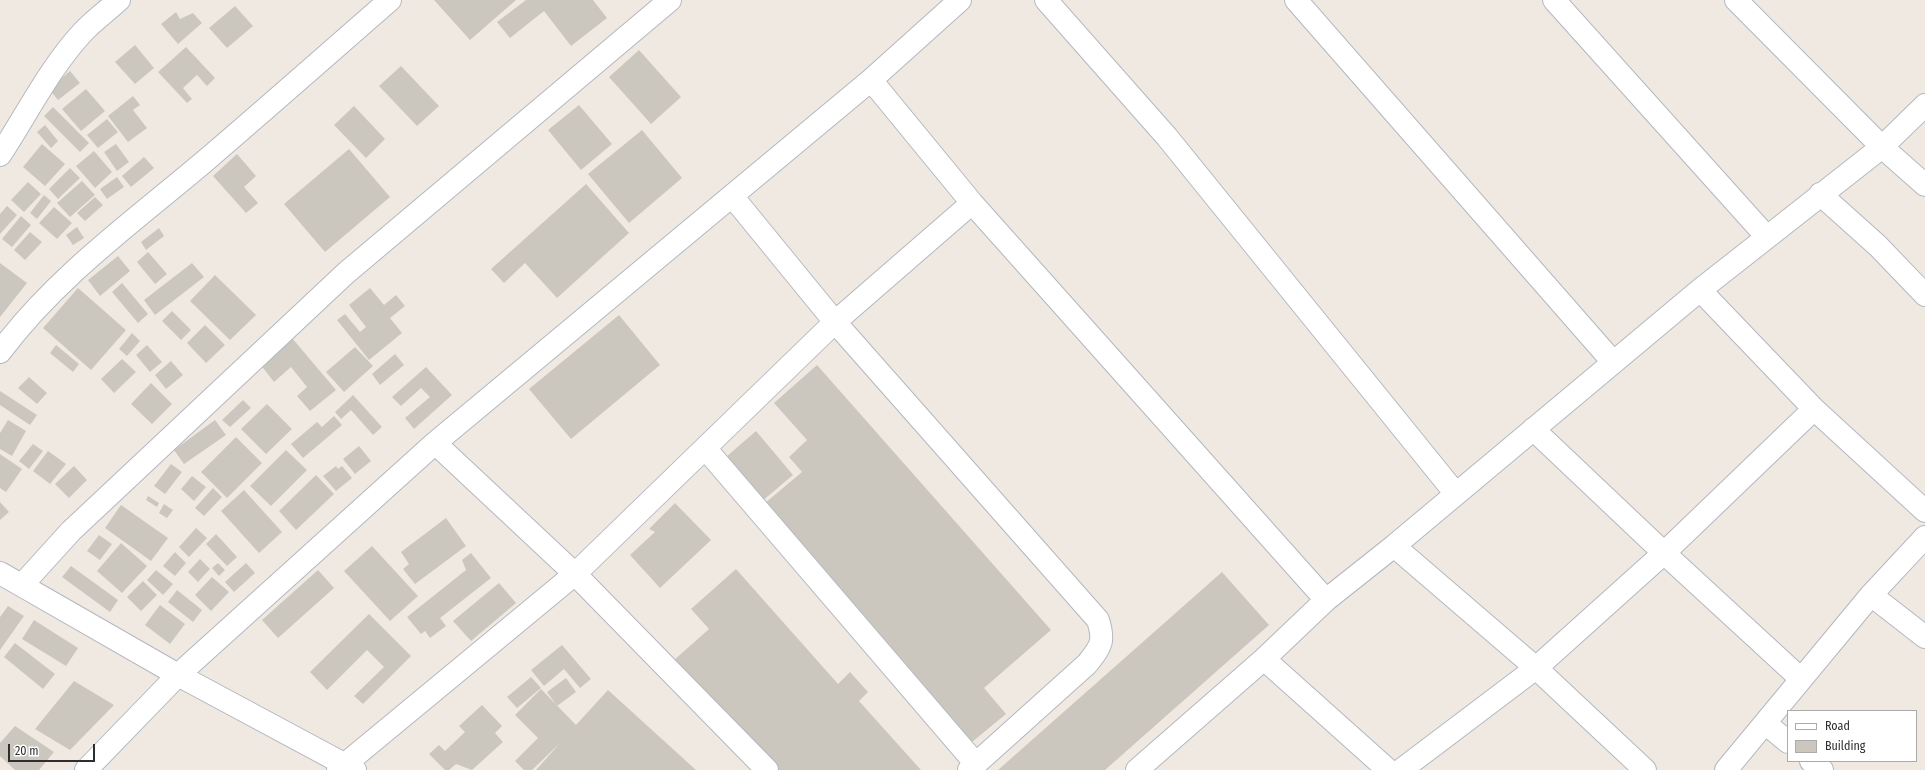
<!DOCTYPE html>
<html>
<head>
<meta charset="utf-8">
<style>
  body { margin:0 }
  #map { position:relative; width:1925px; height:770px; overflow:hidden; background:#efe9e1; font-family:"Fira Sans Condensed",sans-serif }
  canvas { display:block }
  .legend { position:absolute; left:1787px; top:710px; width:130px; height:52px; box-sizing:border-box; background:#fff; border:1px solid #ababab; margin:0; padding:5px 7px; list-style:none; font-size:12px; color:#2e2e2e }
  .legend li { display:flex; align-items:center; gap:8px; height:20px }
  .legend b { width:20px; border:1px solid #ababab }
  .scale { position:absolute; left:8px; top:744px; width:87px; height:18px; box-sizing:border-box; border:2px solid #2e2e2e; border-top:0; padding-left:5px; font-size:12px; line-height:14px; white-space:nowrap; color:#2e2e2e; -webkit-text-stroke:3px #fff; paint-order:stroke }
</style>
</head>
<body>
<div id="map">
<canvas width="1925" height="770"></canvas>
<ul class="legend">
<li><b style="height:5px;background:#fff"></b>Road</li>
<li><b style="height:11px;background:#cbc7bf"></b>Building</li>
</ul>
<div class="scale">20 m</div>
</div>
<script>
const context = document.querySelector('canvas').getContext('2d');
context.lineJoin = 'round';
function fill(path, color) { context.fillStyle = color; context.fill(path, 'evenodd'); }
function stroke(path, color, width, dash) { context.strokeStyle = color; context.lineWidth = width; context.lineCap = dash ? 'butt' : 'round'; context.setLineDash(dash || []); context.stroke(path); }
fill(new Path2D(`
  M434 0H516L470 40Z
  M526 0H593L607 18 571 46 544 11 510 38 497 22Z
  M235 6 253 26 227 48 209 28Z
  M176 12 180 19 193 13 202 23 178 44 161 24Z
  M135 45 154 68 135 84 115 62Z
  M186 47 215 78 207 86 197 75 183 88 192 99 187 103 158 72Z
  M639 50 681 97 651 124 609 77Z
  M401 66 439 106 417 126 379 86Z
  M70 71 80 83 58 100 49 89Z
  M86 89 105 111 81 131 62 109Z
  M133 96 140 105 133 110 147 128 128 142 108 116Z
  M579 105 612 144 581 170 548 130Z
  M354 106 385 139 366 158 334 125Z
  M53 107 89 143 80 152 44 116Z
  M107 119 118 132 98 148 87 135Z
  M45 125 58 141 51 148 37 132Z
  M642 130 682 178 629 223 588 174Z
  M42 144 65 164 45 186 23 167Z
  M116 144 129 162 117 171 104 152Z
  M349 149 390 197 325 252 284 204Z
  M94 151 112 172 95 188 76 166Z
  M237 154 256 176 244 187 258 203 246 213 213 176Z
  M144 157 154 168 131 187 122 176Z
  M70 168 80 178 58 199 49 189Z
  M117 177 124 187 107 199 100 189Z
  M82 181 95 195 70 217 57 203Z
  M28 182 41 194 24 212 11 200Z
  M586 184 629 233 557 298 525 263 504 283 491 269Z
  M44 195 51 201 37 219 30 213Z
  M95 197 103 205 85 221 77 213Z
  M7 206 17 215 0 234V214Z
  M54 207 72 223 57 239 39 223Z
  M21 216 31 225 12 247 2 239Z
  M77 227 84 238 73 245 66 235Z
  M159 228 164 236 146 250 141 242Z
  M30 232 42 242 25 260 14 250Z
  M148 252 167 274 155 284 137 262Z
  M118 256 130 271 100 296 88 280Z
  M0 263 27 283 0 317Z
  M192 263 204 277 155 315 144 300Z
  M215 275 256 315 230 340 190 301Z
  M122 283 148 314 138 323 112 292Z
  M78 288 126 330 91 370 43 328Z
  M370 288 384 305 396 295 405 306 390 318 402 333 369 360 337 320 345 314 360 332 366 327 349 305Z
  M172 311 191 330 181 340 162 321Z
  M619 315 660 365 571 439 529 389Z
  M205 325 225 345 206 363 187 343Z
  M132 333 140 341 127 356 119 349Z
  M292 338 336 390 310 411 297 396 307 387 291 367 274 382 260 364Z
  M56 345 79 364 73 372 50 353Z
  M147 345 162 362 150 372 136 355Z
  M355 347 373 366 344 392 326 372Z
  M395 354 404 365 380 385 372 374Z
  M122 359 136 372 114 393 101 379Z
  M171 361 183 375 166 389 155 375Z
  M817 365 1051 630 984 688 1006 714 955 756 752 514 802 472 789 457 807 440 774 403Z
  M426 367 452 395 414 429 405 418 430 397 421 388 401 406 392 397Z
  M29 377 47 393 37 404 18 388Z
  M151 383 172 404 152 424 131 404Z
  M0 391 37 415 30 425 0 405Z
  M353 395 382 427 373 435 351 410 341 419 335 412Z
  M243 400 251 408 230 427 222 420Z
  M267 404 292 429 266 454 241 429Z
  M334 416 342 425 303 458 291 444 317 422 322 427Z
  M8 420 26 431 12 456 0 449V433Z
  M215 420 226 435 184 464 174 450Z
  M756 431 793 475 748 513 711 470Z
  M236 437 262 463 227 498 201 472Z
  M33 444 43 451 29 469 19 461Z
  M359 446 371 461 355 474 343 459Z
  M286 450 307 470 271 506 250 486Z
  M48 451 66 464 50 484 33 471Z
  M0 454 22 469 6 492 0 488Z
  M171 464 182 472 165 494 154 486Z
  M74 466 87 480 69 498 55 484Z
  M336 466 338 469 342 466 352 478 336 491 323 476Z
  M316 475 334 494 296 530 279 511Z
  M192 476 206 487 194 501 181 489Z
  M213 488 222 497 204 516 195 508Z
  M244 490 282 532 259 553 221 511Z
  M148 496 159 503 157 507 146 500Z
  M0 502 9 512 0 520Z
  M675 503 711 540 660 588 630 555 655 532 649 529Z
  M164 504 173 510 167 518 159 513Z
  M121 505 168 538 151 561 105 528Z
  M446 518 466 546 415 584 403 569 409 564 401 552Z
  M196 528 207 538 189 557 179 547Z
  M216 534 237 557 227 566 206 544Z
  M99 535 112 544 100 560 87 551Z
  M121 543 147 566 122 593 97 571Z
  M372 546 418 596 390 621 344 571Z
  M175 552 186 563 175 576 163 566Z
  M471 553 491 578 440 618 446 626 430 638 425 631 421 634 407 617 466 570 462 560Z
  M200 559 210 569 198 582 188 572Z
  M218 563 225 570 219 576 212 568Z
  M246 563 255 573 234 592 225 582Z
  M71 566 118 600 110 612 62 577Z
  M736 569 838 684 850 672 868 692 859 701 921 770H754L664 669 709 629 691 609Z
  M156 570 173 584 163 595 147 580Z
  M318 570 334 588 278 638 262 620Z
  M1222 572 1269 625 1105 770H998Z
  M212 577 229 592 211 611 195 595Z
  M143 581 157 595 141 611 127 597Z
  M499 583 516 603 471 641 453 621Z
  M177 590 202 610 193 622 168 602Z
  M160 605 185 624 170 644 145 625Z
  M8 606 24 616 0 650V617Z
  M369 614 411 656 363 704 354 696 384 667 367 650 327 690 310 672Z
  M34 620 78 648 66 666 22 639Z
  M15 643 55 674 43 689 4 657Z
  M562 645 591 679 580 688 564 669 544 686 531 670Z
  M531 677 541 688 517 708 507 697Z
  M566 678 576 692 557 706 547 692Z
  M74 681 114 705 70 750 35 729Z
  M541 689 576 725 608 690 696 770H536L560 743 532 770H524L515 761 538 738 515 715Z
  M482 705 502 726 495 733 503 742 472 770 456 764 449 770H445L429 754 439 745 445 751 465 732 459 726Z
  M15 726 54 752 39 770H15L0 756V743Z`), '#cbc7bf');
const street = new Path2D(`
  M1046 0 1167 137 1456 494
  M1296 0 1613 362
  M1554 0 1766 236
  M1736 0 1882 147 1925 185
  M871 80 972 203 1326 600
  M1820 194 1878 246 1925 295
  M732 196 835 322 1098 620C1105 642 1101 646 1087 664L969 770
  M1700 290 1814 409 1925 511
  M0 352C57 276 133 222 205 161 267 108 328 54 390 0
  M1533 429 1664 553 1801 679
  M435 443 575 574 767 770
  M705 448 976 764
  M1394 546 1536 668 1645 770
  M0 573 178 675 355 770
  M22 585 71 531 346 273 670 0
  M1871 595 1925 637
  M1264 659 1388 770
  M1765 723 1788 742
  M1811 761 1822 770
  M86 770 178 675 435 443 871 80 960 0
  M338 770 575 574 835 322 972 203
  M1137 770 1264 659 1326 600 1394 546 1700 290 1882 147 1925 105
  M1401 770 1536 668 1664 553 1814 409
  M1726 770 1871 595 1925 537`);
const secondary = new Path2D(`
  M0 155C27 114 49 69 82 33 93 21 107 11 119 0`);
stroke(street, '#b4b7c1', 24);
stroke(secondary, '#b4b7c1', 24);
stroke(street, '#fff', 22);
stroke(secondary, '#fff', 22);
</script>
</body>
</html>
